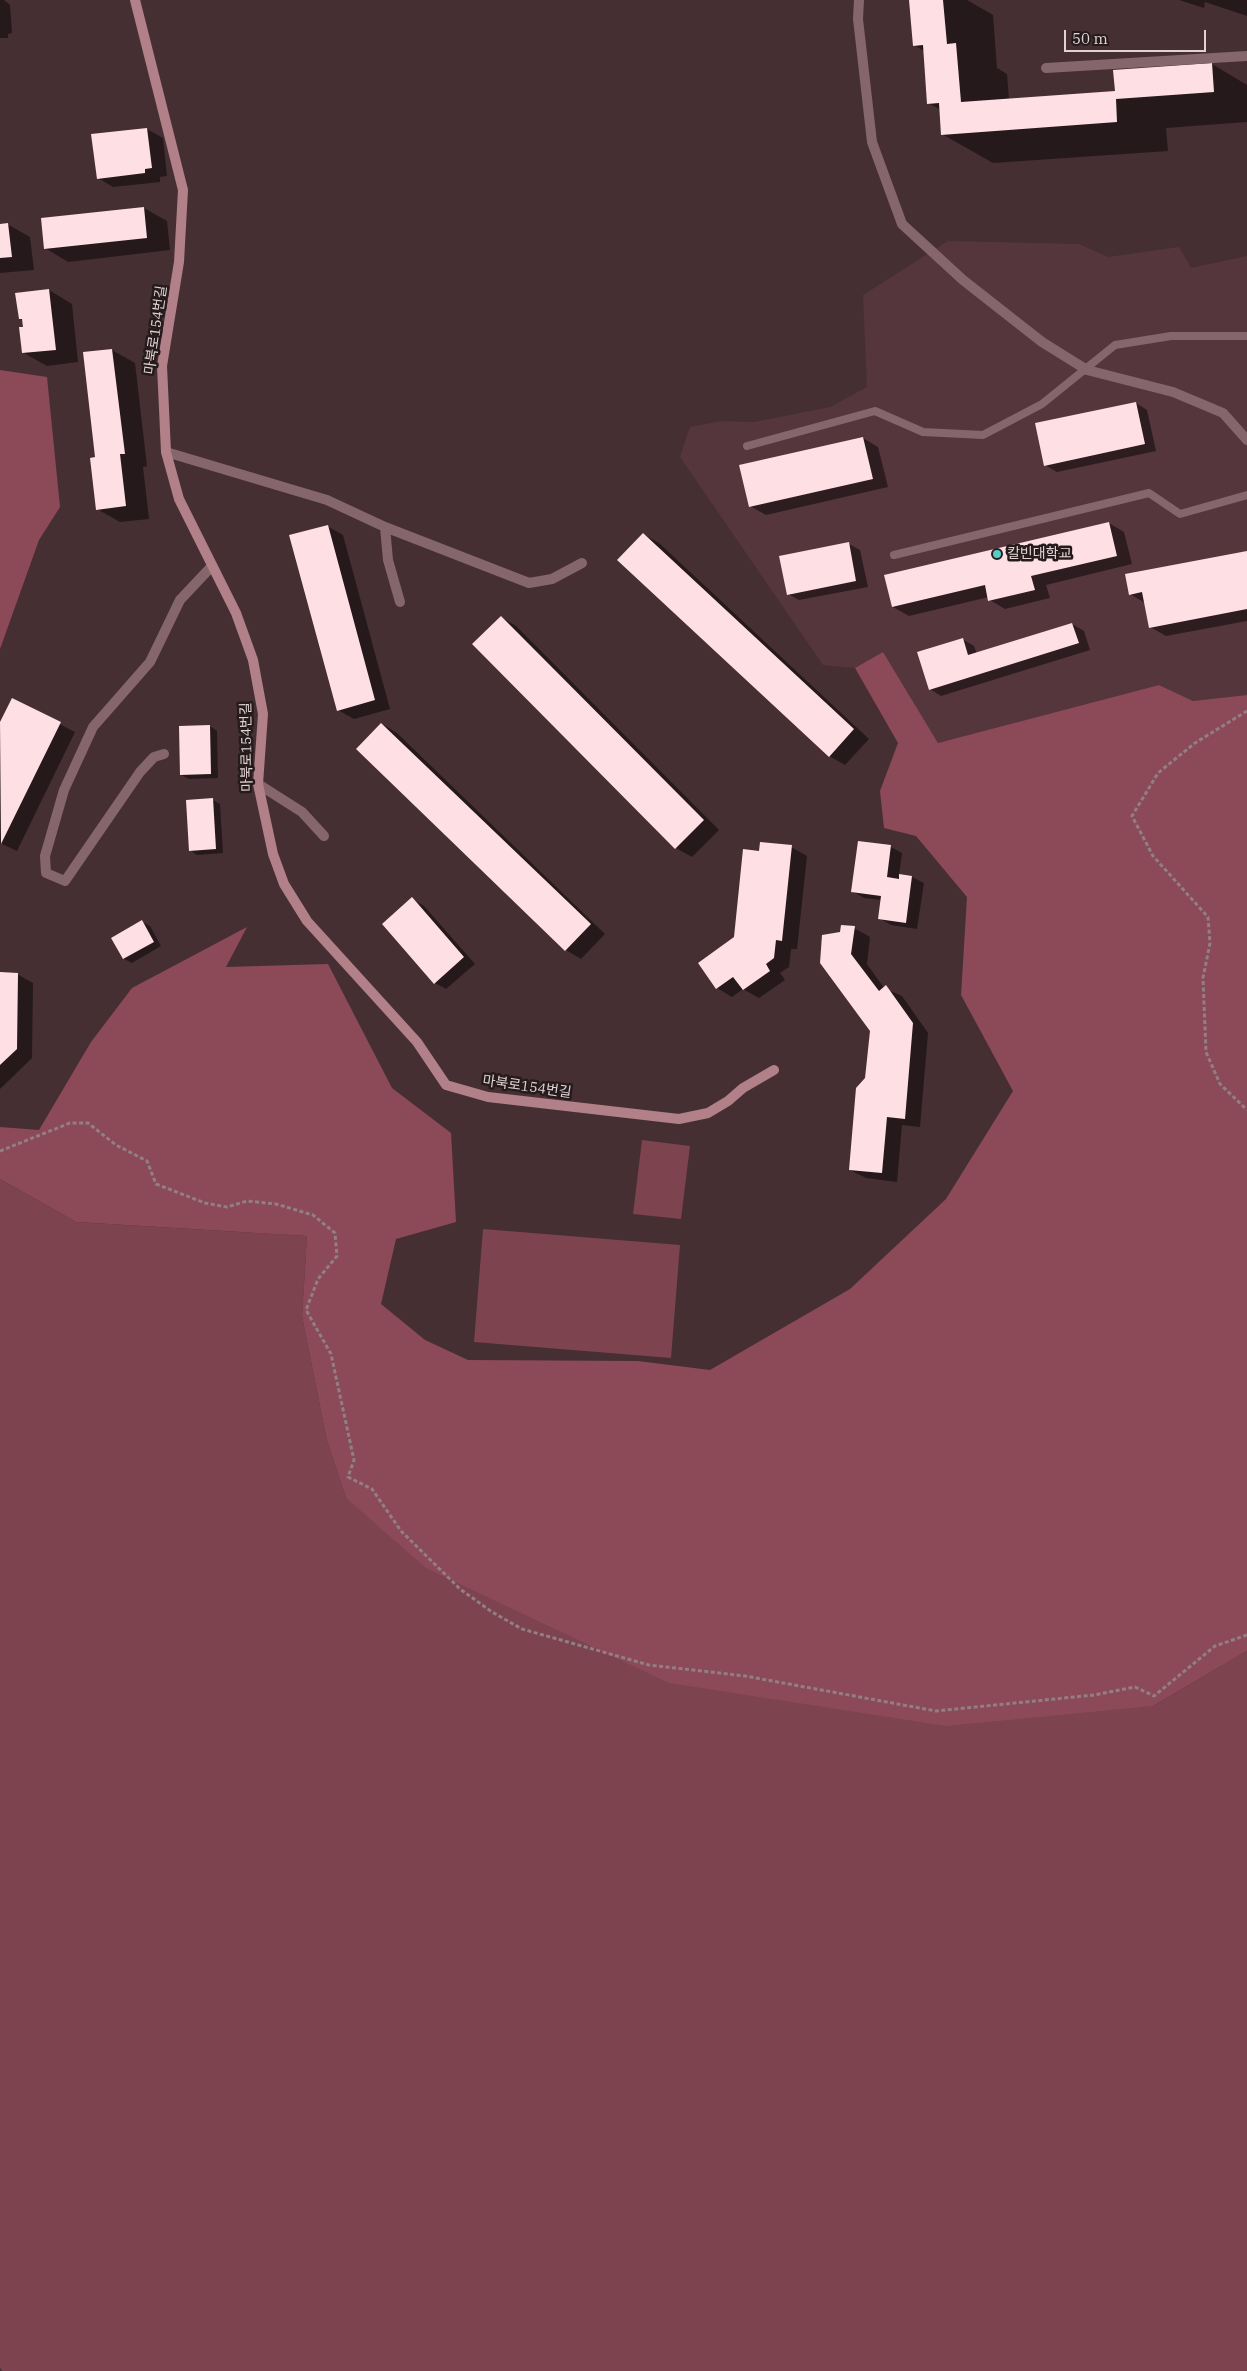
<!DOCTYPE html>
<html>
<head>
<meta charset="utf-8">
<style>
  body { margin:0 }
  #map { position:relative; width:1247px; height:2371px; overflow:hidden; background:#462f33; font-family:"IBM Plex Serif",serif }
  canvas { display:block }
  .scale { position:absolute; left:1064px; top:30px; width:142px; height:22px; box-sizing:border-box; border:2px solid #e1d2d4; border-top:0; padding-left:6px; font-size:15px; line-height:18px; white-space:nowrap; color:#e1d2d4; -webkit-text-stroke:4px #251b1c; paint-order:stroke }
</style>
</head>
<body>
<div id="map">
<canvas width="1247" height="2371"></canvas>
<div class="scale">50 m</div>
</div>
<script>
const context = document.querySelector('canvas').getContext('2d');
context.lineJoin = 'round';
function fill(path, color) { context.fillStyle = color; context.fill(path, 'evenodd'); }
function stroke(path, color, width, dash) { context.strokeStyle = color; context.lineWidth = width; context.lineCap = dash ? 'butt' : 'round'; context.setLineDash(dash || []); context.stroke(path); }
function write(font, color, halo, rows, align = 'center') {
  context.font = font + ' "IBM Plex Serif","Noto Sans KR",serif'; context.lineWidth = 5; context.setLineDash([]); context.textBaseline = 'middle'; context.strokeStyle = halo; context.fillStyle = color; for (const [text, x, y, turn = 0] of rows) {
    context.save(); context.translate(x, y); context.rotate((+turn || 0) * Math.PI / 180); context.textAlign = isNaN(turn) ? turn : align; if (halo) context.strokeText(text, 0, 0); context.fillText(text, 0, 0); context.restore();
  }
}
fill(new Path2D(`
  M948 241 1079 244 1108 257 1179 247 1191 268 1247 256V695L1193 701 1159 685 938 743 883 652 855 668 823 665 680 457 690 427 721 421 754 422 830 407 867 387 863 295Z`), '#55363c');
fill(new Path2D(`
  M642 1140 690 1146 681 1219 633 1214Z
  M0 1179 76 1222 307 1236 302 1316 327 1441 346 1498 1153 1706 1247 1651V2371H2L0 2367Z
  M483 1229 680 1245 671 1358 474 1342Z`), '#7d434f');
fill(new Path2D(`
  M0 370 47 377 60 507 39 540 0 649Z
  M883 652 938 743 1159 685 1193 701 1247 695V1651L1153 1706 946 1726 669 1683 426 1568 346 1498 327 1441 302 1316 307 1236 76 1222 0 1179V1127L39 1130 91 1042 132 988 247 927 226 967 328 964 392 1088 451 1133 456 1222 396 1239 381 1304 425 1340 468 1360 638 1361 710 1370 850 1289 946 1199 1013 1091 961 995 967 897 916 836 884 828 880 791 898 743 855 668Z`), '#8c4a58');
fill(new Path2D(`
  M0 0H4L10 5 12 33 8 34V38H0Z
  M911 0H967L993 15 997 68 1007 74 1009 99 1116 92 1212 64 1247 85V122L1166 128 1168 151 993 163 942 134 941 110 928 103 924 51 914 45Z
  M1179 0H1247V16L1205 2 1204 8Z
  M147 129 163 138 167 176 160 177V182L113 187 98 178 93 135Z
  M144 208 167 221 170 250 68 262 45 248Z
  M7 224 30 237 34 270 0 273V225Z
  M49 290 72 304 78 362 47 366 24 353V328L23 321 20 319Z
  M112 350 135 363 147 466 143 467 149 519 120 522 97 509V458Z
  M1136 403 1147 410 1156 451 1057 472 1045 465Z
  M863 438 878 447 888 487 766 515 750 506Z
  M1109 523 1124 532 1132 564 1046 585 1050 598 1005 609 990 600 989 597 909 616 893 607Z
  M327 526 343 535 390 709 354 719 338 710Z
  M643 534 659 543 869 739 845 765 829 756Z
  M849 544 860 550 868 587 799 600 788 594Z
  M1247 552V621L1166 636 1150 627 1145 603 1130 594Z
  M501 617 516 626 719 830 692 857 676 848Z
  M1072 624 1084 631 1090 650 941 696 930 689 962 639 974 646 977 654Z
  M12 700 75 732 17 851 0 843V725Z
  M382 724 397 733 605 934 581 959 566 950Z
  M210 726 217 731 218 778 189 779 181 775Z
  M213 800 220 804 223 853 197 855 190 850Z
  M859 842 891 847 902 853 899 875 912 877 924 883 917 929 891 925 879 918 881 900 864 898 852 891Z
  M791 847 807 856 797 949H791L789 967 780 973 785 980 759 998 743 989 732 997 717 988 735 938 760 852Z
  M412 899 424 906 475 964 446 989 435 983Z
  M142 922 150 926 161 946 132 963 124 959 113 938Z
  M854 928 870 937 867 964 884 988 902 996 928 1033 920 1127 902 1125 897 1182 866 1178 850 1170 866 1079 871 1031 841 933Z
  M0 974H17L33 983 32 1058 0 1089Z`), '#0007');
fill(new Path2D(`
  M909 0H943L947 44 956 43 961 102 1115 91 1113 70 1212 63 1214 92 1116 99 1117 122 941 135 939 103 927 104 923 45 913 46Z
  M147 128 152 168 145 169V173L97 179 91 134Z
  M144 207 147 238 44 249 41 218Z
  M8 223 12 257 0 258V224Z
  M49 289 56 350 22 353 19 327H23L22 319H19L15 293Z
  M112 349 125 454H120L126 506 96 510 90 458 95 457 83 352Z
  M1136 402 1145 444 1044 466 1035 423Z
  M863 437 873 479 749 507 739 465Z
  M1109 522 1117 556 1031 576 1035 590 988 601 985 585 892 607 884 575Z
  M328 525 375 700 337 711 289 535Z
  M643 533 854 729 829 757 617 560Z
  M849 542 856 581 787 595 779 556Z
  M1247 551V609L1149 628 1142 592 1129 595 1125 574Z
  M501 616 704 820 675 849 472 644Z
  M1072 623 1079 643 929 690 917 652 963 638 968 655Z
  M12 698 61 722 1 844 0 722Z
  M381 723 591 924 565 951 356 749Z
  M210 725 211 774 180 775 179 726Z
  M213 798 216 849 189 851 186 800Z
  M858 841 891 845 887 877 899 879V874L912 876 906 923 878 919 881 896 851 892Z
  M760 842 792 845 782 941 776 940 774 958 766 964 770 971 743 990 733 977 716 989 698 963 734 937 743 849 759 851Z
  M412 897 464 957 434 984 382 924Z
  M142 920 154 942 123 959 111 938Z
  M841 925 855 926 851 954 879 991 886 985 913 1023 905 1119 887 1117 882 1173 849 1170 856 1088 865 1078 870 1031 820 963 822 935 840 932Z
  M0 972 18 973 17 1049 0 1065Z`), '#fedfe4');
stroke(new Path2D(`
  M1247 711 1195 743 1158 773 1132 816 1153 856 1208 917 1210 943 1203 978 1206 1052 1220 1084 1247 1110
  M0 1151 70 1123H88L116 1145 147 1161 156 1184 205 1203 227 1207 247 1201 276 1204 313 1215 335 1233 337 1256 318 1279 306 1310 331 1354 354 1460 348 1477 372 1489 401 1531 460 1589 492 1612 522 1629 649 1665 745 1676 936 1711 1094 1695 1135 1687 1154 1696 1215 1646 1247 1635`), '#927f82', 3, [4, 2.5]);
stroke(new Path2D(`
  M747 446 875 411 923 432 983 435 1042 404 1115 345 1171 336H1247
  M894 555 1149 493 1180 514 1247 495`), '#85666c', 8);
stroke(new Path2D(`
  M859 0 858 19 872 142 902 224 963 280 1042 342 1087 370 1173 392 1223 413 1247 440
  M1046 68 1247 56
  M166 452 327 500 385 527 529 583 552 579 582 563
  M385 527 388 560 400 602
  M164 754 154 757 140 772 65 881 46 873 45 856 64 790 93 727 150 662 180 600 212 566
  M258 784 302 812 324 836`), '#85666c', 10);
stroke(new Path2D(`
  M135 0 183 190 179 262 162 366 166 452 179 499 236 613 253 660 263 714 258 784 273 854 284 884 307 921 417 1042 446 1085 488 1097 679 1119 708 1113 728 1101 743 1088 774 1070`), '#b18089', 10);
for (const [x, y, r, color] of [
  [997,554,5,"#56cec3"]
]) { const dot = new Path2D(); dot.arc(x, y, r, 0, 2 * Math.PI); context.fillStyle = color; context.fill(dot); stroke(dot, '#251b1c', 2); }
write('14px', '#e1d2d4', '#251b1c', [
  ["마북로154번길",156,330,-82],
  ["마북로154번길",247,747,-91],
  ["마북로154번길",527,1087,8]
]);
write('14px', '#e1d2d4', '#251b1c', [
  ["칼빈대학교",1007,554]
], 'left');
</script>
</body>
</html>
